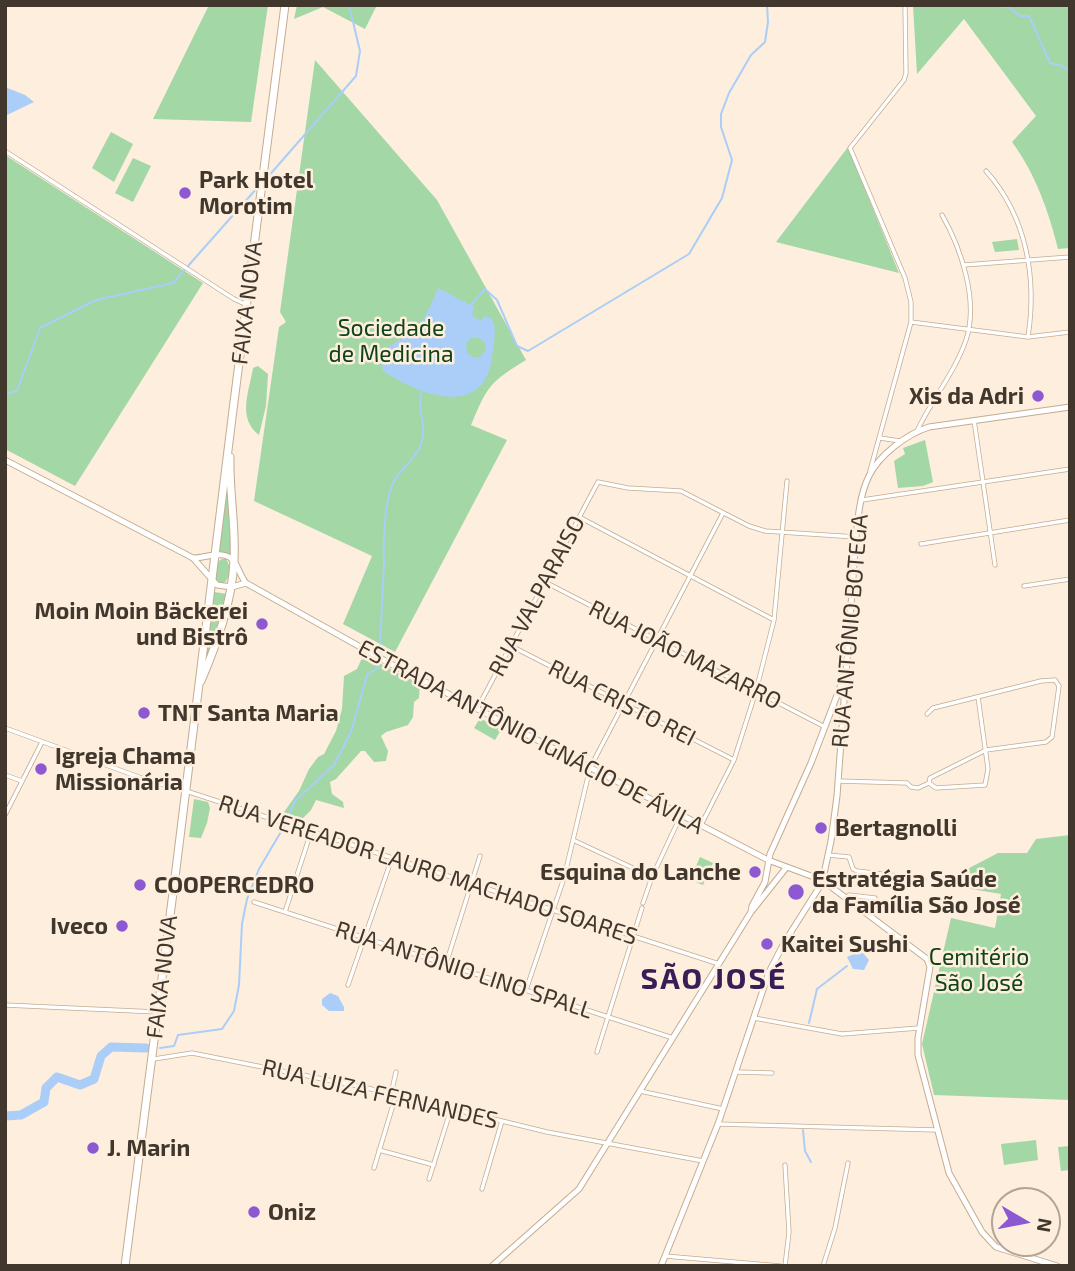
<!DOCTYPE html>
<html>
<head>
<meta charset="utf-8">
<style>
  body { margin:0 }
  #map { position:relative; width:1075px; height:1271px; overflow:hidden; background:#fdeedd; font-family:"Exo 2",sans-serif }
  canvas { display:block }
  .frame { position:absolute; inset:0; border:7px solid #41372c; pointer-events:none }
  .north { position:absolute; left:991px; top:1187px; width:70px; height:70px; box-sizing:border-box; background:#fdeedd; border:2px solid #b2a596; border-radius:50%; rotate:100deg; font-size:19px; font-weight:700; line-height:28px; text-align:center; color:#41372c }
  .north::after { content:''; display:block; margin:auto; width:24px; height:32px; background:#8d59d2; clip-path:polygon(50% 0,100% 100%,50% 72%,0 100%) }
</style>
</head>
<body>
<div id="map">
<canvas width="1075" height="1271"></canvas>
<div class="frame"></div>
<div class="north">N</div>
</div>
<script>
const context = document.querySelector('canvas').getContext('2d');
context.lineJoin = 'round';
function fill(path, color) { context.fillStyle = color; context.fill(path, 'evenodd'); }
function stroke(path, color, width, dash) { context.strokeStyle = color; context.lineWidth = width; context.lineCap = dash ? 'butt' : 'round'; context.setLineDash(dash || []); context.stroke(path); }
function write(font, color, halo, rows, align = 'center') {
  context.font = font + ' "Exo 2",sans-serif'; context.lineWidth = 5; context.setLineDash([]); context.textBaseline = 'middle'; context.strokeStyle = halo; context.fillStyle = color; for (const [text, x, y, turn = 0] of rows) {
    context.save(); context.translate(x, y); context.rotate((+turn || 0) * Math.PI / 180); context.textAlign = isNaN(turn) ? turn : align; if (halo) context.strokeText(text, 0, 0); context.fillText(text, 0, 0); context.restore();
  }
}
fill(new Path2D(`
  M209 5H268L251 122 153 119Z
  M297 5H377L365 29 323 7 294 19Z
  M913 5H1070V248L1058 249C1049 212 1035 173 1012 142L1036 116 964 19 917 74Z
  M315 60 437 200 526 360C489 383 488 385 471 425L507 440 395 652 343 624 372 556 254 501 279 327 286 322 280 312Z
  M111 132 133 144 114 182 92 168Z
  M848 147 899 273 776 242Z
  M5 155 203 283 75 486 5 449Z
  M133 158 151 166 133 202 115 193Z
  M1017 239 1019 250 995 252 992 242Z
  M258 366 268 374 266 406 259 435C237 418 249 392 253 368Z
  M925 440 933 482 923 486 898 488 894 461 905 454 903 448Z
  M227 475 232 513 231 555 219 552Z
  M222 559H226C232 567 230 579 223 584L216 582C214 575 214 562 222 559Z
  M214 592 227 594 203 670Z
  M367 657C385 665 401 676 420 683L419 698 414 702 413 717 408 725 386 732 381 736 388 751 386 761 374 762 365 751H361L336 779 330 782 332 794 343 802 344 808 316 800 311 810 300 821 284 812 299 791 309 769 318 757 324 754 336 731 342 709 344 676 357 669 361 660Z
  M480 718 501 730 495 740 474 728Z
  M194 799 208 802 210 808 207 823 201 838 189 837Z
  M1070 835V1100L934 1095 922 1044 951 918 995 928 1001 894 953 886 954 876 998 853H1027L1036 839Z
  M700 857 713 863 703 885 690 880Z
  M1036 1140 1038 1160 1004 1165 1001 1144Z
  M1070 1146V1170L1061 1171 1058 1147Z`), '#a3d7a6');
fill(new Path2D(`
  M5 87 25 95 34 102 5 116Z
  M438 288 474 307 472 315 480 321 485 316 491 318 494 324C496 335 493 346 492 357 484 421 418 394 383 371 377 341 403 344 417 327 426 317 433 301 438 288ZM471 338H479L485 343V351L480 357H473L467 352 466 344Z
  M858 952 863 953 869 960 864 970 853 969 847 957Z
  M330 993 338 996 344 1007V1011H329L322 1005V999Z`), '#aacef8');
stroke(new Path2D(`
  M992 5 1010 8 1020 16H1029L1050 63 1062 66 1070 72
  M266 179 356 76 360 51 349 5
  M471 305 485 289 497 300 517 346 528 351 689 254 722 198 732 160 721 127V114L729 93 751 55 765 42 768 22 767 5
  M5 394 17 391 40 328 96 300 173 283 257 188
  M809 1023 817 989 847 966
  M160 1048 174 1046 178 1035 222 1029 234 1011 239 985 242 924 247 899 259 869 282 830 295 801 334 765 351 732 367 675 379 667 384 564C383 542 384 503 393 483 399 469 416 460 421 444 428 425 416 408 422 391
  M803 1130 805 1151 811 1162`), '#aacef8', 2);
stroke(new Path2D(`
  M5 1116 21 1115 44 1102 46 1088 57 1077 80 1085 94 1079 101 1056 111 1047 146 1048`), '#aacef8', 9);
const street = new Path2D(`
  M5 151 234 299 245 304
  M986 171C1027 217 1037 278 1028 337
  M964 265 1070 257
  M911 322 1028 337 1070 332
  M974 420 995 565
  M917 431C931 401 955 372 966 340 979 301 961 248 942 215
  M880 438 900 441
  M870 471 911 322V302L905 278 850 148 904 80 906 73 905 5
  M862 500 1070 469
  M579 517 774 620
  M921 544 1070 520
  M545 582 825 727
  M1024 586 1070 579
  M511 646 734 760
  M477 709 598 482 628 488 681 491 749 526 765 531 856 537
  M5 728 147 780 186 791 719 964
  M5 775 22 781
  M838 781 907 783 911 787 918 788 929 783 930 778 986 750 1046 742 1052 737 1059 686 1055 680 1041 681 933 708 927 714
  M929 783 936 788 985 785 988 769 978 697
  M5 815 42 742
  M701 825 734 760 756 691 774 620 787 481
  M573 840 652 877
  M828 855 849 857 853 869 857 871 924 879
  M846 898 849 895 875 898
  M254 902 673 1038
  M643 903 652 877 681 815
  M285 912 311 832
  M446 964 480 856
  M348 985 392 858
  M526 990 564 878 590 768 723 513
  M5 1005 157 1012
  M754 1018 842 1034 919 1028
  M597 1052 642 908
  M154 1059 192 1053 363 1087 547 1132 703 1161
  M736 1072 772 1073
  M640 1091 723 1109
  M391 1094 396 1072
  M718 1124 937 1130
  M379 1150 434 1165
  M785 1165 789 1232 785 1266
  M374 1168 396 1095
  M429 1179 451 1109
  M482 1189 502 1121
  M665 1256 780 1266
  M823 1266 835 1228 848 1163`);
const secondary = new Path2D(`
  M5 460 193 558 217 585 232 587 246 583
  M193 558C206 558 226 548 235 563 239 569 241 577 246 583L389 663 768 860 822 880 927 959 930 967 918 1038V1055L949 1173 982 1232 996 1247 1057 1266
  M751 912 752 906 765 882 770 854 811 763 841 685
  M492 1266 579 1189 751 912 786 868
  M661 1266 718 1124 769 972 784 943 820 886 824 874 831 841 837 796 856 537C858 517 860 494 869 476 879 455 907 434 929 427L1070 407`);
const highway = new Path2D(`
  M201 681C217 643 232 602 234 561 236 526 229 492 230 457
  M125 1266C181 846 229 425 285 5`);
stroke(street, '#c4ac91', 5);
stroke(secondary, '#c4ac91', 7);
stroke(highway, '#c4ac91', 9);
stroke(street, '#fff', 3.5);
stroke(secondary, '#fff', 5);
stroke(highway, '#fff', 7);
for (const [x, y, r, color] of [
  [185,193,7,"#8d59d2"],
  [1038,396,7,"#8d59d2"],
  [262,624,7,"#8d59d2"],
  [144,713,7,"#8d59d2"],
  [41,769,7,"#8d59d2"],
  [821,828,7,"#8d59d2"],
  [755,872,7,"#8d59d2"],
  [140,885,7,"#8d59d2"],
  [796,892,9,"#8d59d2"],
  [122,926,7,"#8d59d2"],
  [767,944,7,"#8d59d2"],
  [93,1148,7,"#8d59d2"],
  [254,1212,7,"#8d59d2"]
]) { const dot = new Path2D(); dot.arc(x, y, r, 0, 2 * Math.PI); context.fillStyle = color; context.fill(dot); stroke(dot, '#fdeedd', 2.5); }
write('bold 23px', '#41372c', '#fdeedd', [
  ["Park Hotel",199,180],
  ["Morotim",199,206],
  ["Xis da Adri",1024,396,"right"],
  ["Moin Moin Bäckerei",248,611,"right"],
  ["und Bistrô",248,637,"right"],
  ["TNT Santa Maria",158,713],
  ["Igreja Chama",55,756],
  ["Missionária",55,782],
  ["Bertagnolli",835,828],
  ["Esquina do Lanche",741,872,"right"],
  ["Estratégia Saúde",812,879],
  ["da Família São José",812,905],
  ["COOPERCEDRO",154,885],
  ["Iveco",108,926,"right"],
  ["Kaitei Sushi",781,944],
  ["J. Marin",107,1148],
  ["Oniz",268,1212]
], 'left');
write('23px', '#41372c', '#fdeedd', [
  ["FAIXA NOVA",247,303,-83],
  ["RUA VALPARAISO",537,596,-62],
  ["RUA ANTÔNIO BOTEGA",850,631,-85],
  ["RUA JOÃO MAZARRO",685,655,27],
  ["RUA CRISTO REI",622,703,27],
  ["ESTRADA ANTÔNIO IGNÁCIO DE ÁVILA",531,737,28],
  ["RUA VEREADOR LAURO MACHADO SOARES",428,870,18],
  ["RUA ANTÔNIO LINO SPALL",464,970,18],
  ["FAIXA NOVA",162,977,-83],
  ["RUA LUIZA FERNANDES",380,1094,13]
]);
write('23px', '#104318', '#fdeedd', [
  ["Sociedade",391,328],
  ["de Medicina",391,354],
  ["Cemitério",979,957],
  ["São José",979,983]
]);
context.letterSpacing = '2px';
write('bold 30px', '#371e57', '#fdeedd', [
  ["SÃO JOSÉ",714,979]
]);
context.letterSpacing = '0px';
</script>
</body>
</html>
